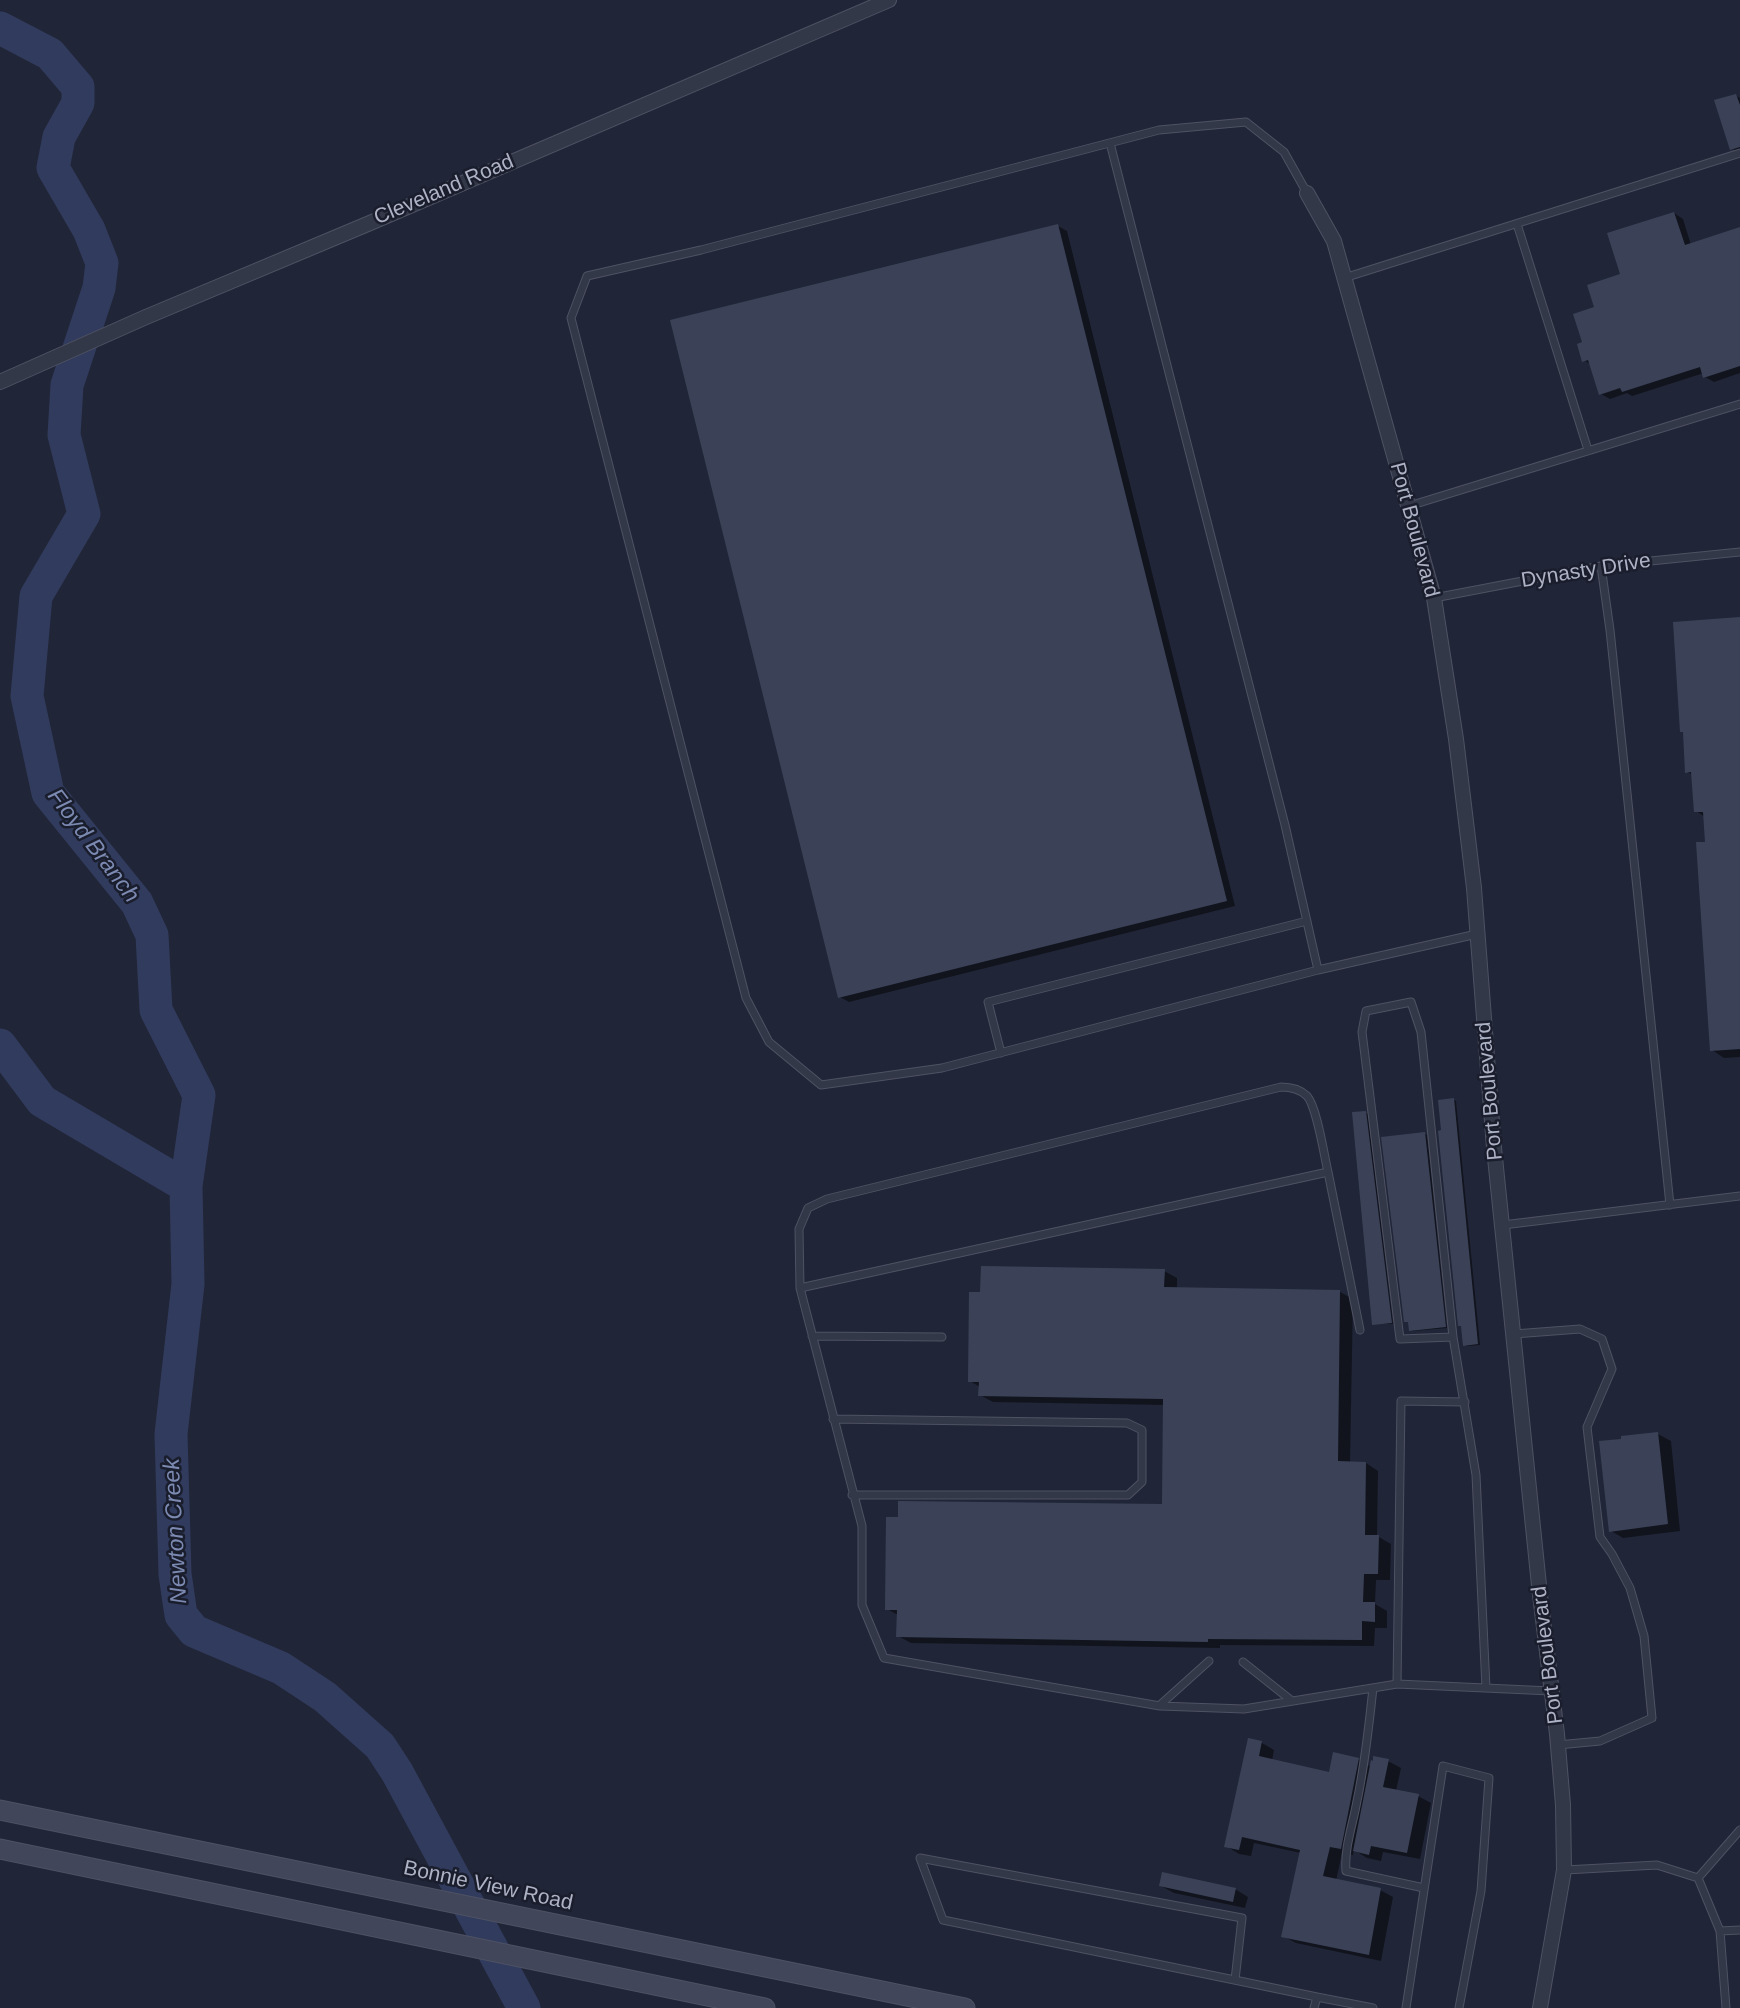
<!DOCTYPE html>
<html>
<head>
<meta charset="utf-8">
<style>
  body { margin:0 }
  canvas { display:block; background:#202537 }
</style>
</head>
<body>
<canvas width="1740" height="2008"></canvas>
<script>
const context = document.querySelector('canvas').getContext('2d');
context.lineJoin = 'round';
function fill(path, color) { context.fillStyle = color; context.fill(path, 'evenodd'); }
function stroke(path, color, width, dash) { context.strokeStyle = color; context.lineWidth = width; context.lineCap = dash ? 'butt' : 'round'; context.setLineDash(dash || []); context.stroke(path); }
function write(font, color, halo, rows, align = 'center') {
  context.font = font + ' Arial,sans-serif'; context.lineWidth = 5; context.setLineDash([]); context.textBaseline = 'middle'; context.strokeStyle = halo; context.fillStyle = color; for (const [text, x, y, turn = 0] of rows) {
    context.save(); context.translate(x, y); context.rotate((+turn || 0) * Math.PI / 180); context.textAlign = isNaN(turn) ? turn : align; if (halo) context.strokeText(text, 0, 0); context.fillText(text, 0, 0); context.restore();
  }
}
fill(new Path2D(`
  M1736 96 1740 98V153L1731 148Z
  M1674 213 1683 219 1691 245 1740 229V373L1714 382 1705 377 1704 373 1632 396 1627 393 1610 399 1601 394 1591 365 1584 360 1585 343 1597 308Z
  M1058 226 1067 231 1235 906 849 1002 840 997Z
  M1740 619V1057L1724 1058 1712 1050 1705 817 1696 811 1693 775 1687 772Z
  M1454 1100 1456 1101 1480 1345 1467 1346 1464 1345 1443 1132Z
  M1365 1113 1368 1114 1393 1324H1374Z
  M1425 1134 1427 1135 1447 1328 1413 1331 1410 1330V1322L1406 1321Z
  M1164 1271 1177 1278V1289L1340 1292 1353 1299 1350 1463H1366L1378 1471 1377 1536 1391 1544 1390 1580H1376L1375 1604 1387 1611V1628H1375L1374 1646 1220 1645V1648L911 1643 898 1636V1615L887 1609 1164 1506 1165 1405 993 1402 980 1395V1387L970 1381Z
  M1658 1434 1671 1441 1680 1531 1623 1538 1611 1531Z
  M1249 1740 1262 1743 1274 1750 1272 1761 1331 1774 1358 1759 1371 1767 1388 1761 1401 1768 1396 1791 1418 1796 1431 1803 1420 1859 1383 1852 1381 1861 1367 1858 1354 1850 1353 1855 1342 1853 1336 1881 1380 1890 1393 1897 1381 1961 1296 1943 1283 1936 1301 1853 1254 1843 1251 1856 1239 1854 1226 1846Z
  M1161 1886 1235 1889 1248 1897 1245 1908 1174 1893Z`), '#0007');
stroke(new Path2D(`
  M0 28 50 54 78 87V103L59 137 53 168 89 230 102 263 99 288 67 385 64 435 84 514 36 596 27 696 48 793 137 903 152 935 156 1010 199 1095 186 1186
  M0 1045 42 1101 186 1186 188 1284 171 1434 175 1574 181 1615 194 1631 281 1668 325 1697 380 1746 397 1772 524 2008`), '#313b5d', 33);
fill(new Path2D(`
  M1736 94 1740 105V147L1730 150 1714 100Z
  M1674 212 1685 245 1740 227V366L1703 378 1700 367 1622 392 1620 388 1599 395 1588 360 1582 362 1577 344 1582 342 1573 314 1594 307 1587 285 1620 274 1607 233Z
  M1058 224 1227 901 838 998 670 320Z
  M1740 617V1049L1710 1051 1696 842H1705L1703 812H1694L1691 772 1685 773 1683 732H1680L1673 622Z
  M1454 1098 1478 1344 1463 1346 1461 1326H1458L1438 1131 1441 1130 1438 1100Z
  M1366 1111 1392 1323 1372 1325 1352 1112Z
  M1425 1132 1446 1327 1409 1331 1408 1322H1404L1381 1137Z
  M981 1266 1165 1269 1164 1287 1340 1290 1338 1461 1366 1462 1365 1535H1379L1378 1574H1364L1363 1602H1375V1622L1362 1621V1640L1208 1639V1642L896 1637 897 1610H885L886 1517H898V1501L1162 1504 1163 1399 978 1396 979 1382H968L969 1292H980Z
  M1658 1432 1668 1524 1609 1532 1599 1441 1621 1439V1436Z
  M1248 1738 1262 1741 1259 1756 1329 1772 1333 1752 1359 1758 1341 1849 1330 1847 1323 1876 1381 1888 1369 1955 1281 1937 1300 1850 1242 1837 1239 1850 1224 1847Z
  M1373 1756 1389 1759 1383 1787 1419 1794 1407 1853 1371 1846 1369 1855 1353 1851 1371 1760 1373 1761Z
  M1162 1872 1236 1888 1233 1902 1159 1886Z`), '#3b4258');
const service = new Path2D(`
  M1110 143 1285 825 1318 970
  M1307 193 1284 152 1246 122 1159 130 701 250 587 276 571 318 746 998 769 1042 821 1085 942 1068 1318 970 1477 934
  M1517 224 1588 450
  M1344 278 1740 153
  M1409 506 1740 404
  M1601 566 1610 630 1670 1205
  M1434 598 1601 566 1740 552
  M1001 1053 988 1002 1307 921
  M1503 1225 1740 1196
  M800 1288 799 1229 808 1208 827 1199 1281 1087C1290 1087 1300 1089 1307 1096 1317 1107 1324 1155 1328 1172
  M1360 1330 1328 1172 800 1288 862 1526V1605L884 1658 1160 1706 1244 1709 1397 1684 1551 1691
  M1514 1334 1580 1329 1602 1339 1612 1369 1587 1427 1600 1537 1612 1554 1630 1588 1644 1636 1652 1718 1600 1741 1558 1745
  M812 1336 942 1337
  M1453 1337 1400 1339 1362 1032 1366 1011 1411 1002 1421 1032 1453 1337 1476 1475 1486 1688
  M833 1419 1127 1423 1142 1430V1482L1128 1495H852
  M1243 1662 1292 1701
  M1397 1684 1401 1401 1465 1402
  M1373 1688C1369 1726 1365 1764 1357 1801 1353 1824 1344 1848 1346 1871L1424 1888
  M1160 1705 1209 1661
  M1565 1870 1657 1865 1698 1878 1740 1830
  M1698 1878 1720 1931 1726 2008
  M1720 1931 1740 1930
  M1235 1980 1242 1918 920 1858 943 1920 1317 1997
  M1314 2008 1317 1997 1373 2008
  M1406 2008 1443 1766 1489 1778 1481 1891 1459 2008`);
const minor = new Path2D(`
  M1307 193 1334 241 1434 598 1456 739 1474 888 1494 1148 1540 1595 1557 1734 1563 1805 1564 1870 1540 2008
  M0 382 146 317 370 223 889 0`);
const secondary = new Path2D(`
  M0 1810 965 2008
  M0 1849 765 2008`);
stroke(service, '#4e5263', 9);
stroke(minor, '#4e5263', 16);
stroke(secondary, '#4e5263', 21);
stroke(service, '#333848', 7);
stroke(minor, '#333848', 14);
stroke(secondary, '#41465b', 19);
write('21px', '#adb2c5', '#191d2c', [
  ["Cleveland Road",444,190,-23],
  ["Port Boulevard",1414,530,75],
  ["Dynasty Drive",1586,571,-9],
  ["Port Boulevard",1490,1091,-95],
  ["Port Boulevard",1548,1655,-97],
  ["Bonnie View Road",488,1886,12]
]);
write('italic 23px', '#7c8ab2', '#191d2c', [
  ["Floyd Branch",93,846,53],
  ["Newton Creek",176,1531,-93]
]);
</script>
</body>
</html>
